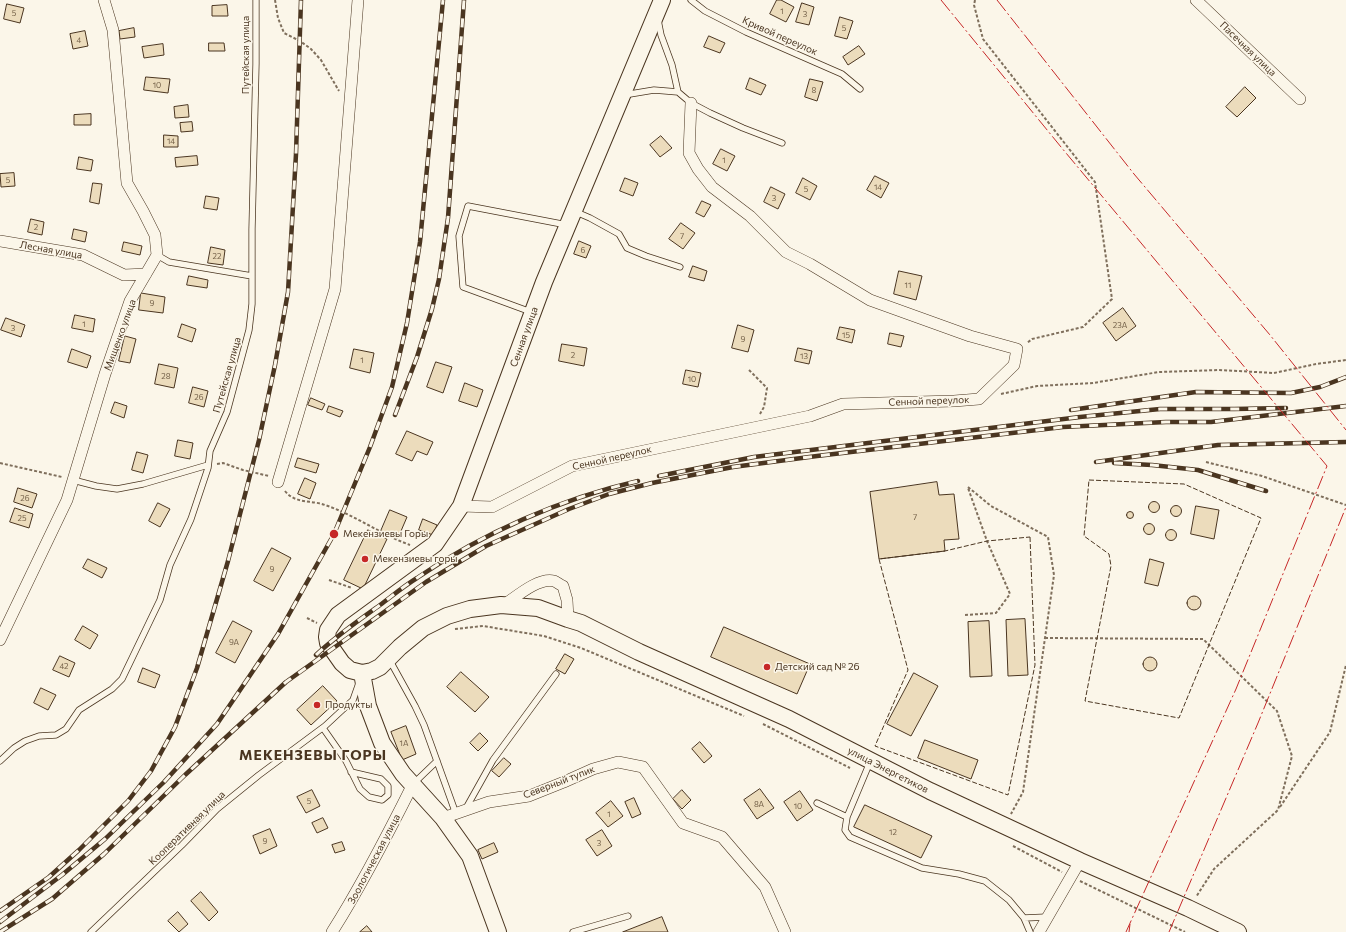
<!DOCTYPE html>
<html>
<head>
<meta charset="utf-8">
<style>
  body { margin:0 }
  canvas { display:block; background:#fbf6e9 }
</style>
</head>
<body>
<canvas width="1346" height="932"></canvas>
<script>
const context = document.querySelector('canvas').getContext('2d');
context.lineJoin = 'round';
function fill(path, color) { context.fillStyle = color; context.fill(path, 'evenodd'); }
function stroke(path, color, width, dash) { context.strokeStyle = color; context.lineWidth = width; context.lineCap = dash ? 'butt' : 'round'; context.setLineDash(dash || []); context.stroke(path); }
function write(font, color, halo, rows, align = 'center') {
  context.font = font + ' Commissioner,sans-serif'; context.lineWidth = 3; context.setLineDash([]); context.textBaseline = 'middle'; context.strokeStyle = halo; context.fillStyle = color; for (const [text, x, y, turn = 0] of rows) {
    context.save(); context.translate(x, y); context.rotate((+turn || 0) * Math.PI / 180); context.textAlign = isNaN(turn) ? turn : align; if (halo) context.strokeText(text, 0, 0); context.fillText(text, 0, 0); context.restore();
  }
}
const building = new Path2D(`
  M777 0H781L794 7 786 22 770 14Z
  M802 3 814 7 809 25 796 22Z
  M7 4 24 8 20 23 4 19Z
  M227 5 228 16H212V6Z
  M840 17 853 21 847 39 835 36Z
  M134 28 135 37 120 39 119 31Z
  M85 31 88 46 73 49 70 34Z
  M709 36 725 43 720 53 704 47Z
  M209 43H224L225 51H209Z
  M163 44 164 55 144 58 142 47Z
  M859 46 865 54 848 65 843 57Z
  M146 77 170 79 168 93 144 90Z
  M750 78 766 85 761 95 746 89Z
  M810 79 823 82 817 101 805 97Z
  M1245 87 1256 98 1237 117 1226 107Z
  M188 105 189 117 175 118 174 107Z
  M91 114V125H74V115Z
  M192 122 193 131 181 132 180 123Z
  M164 135 178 136V147H164Z
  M661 136 672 148 660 157 650 145Z
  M721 149 735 156 727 171 713 164Z
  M197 156 198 165 176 167 175 158Z
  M79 157 93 160 91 171 77 169Z
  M14 173 15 186 1 187 0 174Z
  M875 176 889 183 881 198 867 190Z
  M625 178 638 183 633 196 620 191Z
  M803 178 817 186 810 200 796 193Z
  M93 183 102 184 99 204 90 202Z
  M771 187 785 194 778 209 764 202Z
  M206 196 219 198 217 210 204 208Z
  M702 201 711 205 704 217 696 213Z
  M31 219 44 222 42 235 28 232Z
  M681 223 695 233 683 249 669 239Z
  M74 229 87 232 85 242 72 239Z
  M579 241 591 246 586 258 574 254Z
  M124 242 142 246 140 255 122 251Z
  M211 247 225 250 223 265 208 263Z
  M693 266 707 271 704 281 689 277Z
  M899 271 922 276 916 300 894 294Z
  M189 276 208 280 207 288 187 285Z
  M141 293 165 297 163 313 139 310Z
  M1123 308 1136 326 1116 341 1103 323Z
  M75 315 95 319 93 332 72 328Z
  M6 318 25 325 21 337 1 330Z
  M182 324 196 329 192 342 178 337Z
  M738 325 754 330 748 352 732 348Z
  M840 327 855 330 852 343 837 339Z
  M890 333 904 336 901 347 888 344Z
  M125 336 136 339 130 363 119 361Z
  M562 344 587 348 584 366 559 361Z
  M798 348 812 351 809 364 795 361Z
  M72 349 91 356 87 368 68 362Z
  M354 349 374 353 370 373 350 368Z
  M436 362 452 367 443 393 427 387Z
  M159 364 178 368 174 388 155 384Z
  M686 370 701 373 698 387 683 384Z
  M465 383 483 390 477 407 459 401Z
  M193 387 208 391 204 407 189 403Z
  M311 398 325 404 322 410 308 405Z
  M115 402 127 406 124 418 111 413Z
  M329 406 343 411 340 417 327 412Z
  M407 431 433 442 427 455 417 451 412 461 396 454Z
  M178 440 193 443 190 459 175 456Z
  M137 452 148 455 143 473 132 470Z
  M298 458 319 464 316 473 295 467Z
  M305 478 316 483 310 499 298 494Z
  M937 482 939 495 954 494 959 539 944 540 945 551 879 559 870 492Z
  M18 488 37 494 32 508 14 502Z
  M1148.5 507a5.5 5.5 0 1 1 11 0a5.5 5.5 0 1 1-11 0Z
  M158 503 170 509 160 527 149 521Z
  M1170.5 511a5.5 5.5 0 1 1 11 0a5.5 5.5 0 1 1-11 0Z
  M1196 506 1219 510 1214 539 1191 534Z
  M15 508 33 514 29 528 10 522Z
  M390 510 407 517 398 538 381 531Z
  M1126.5 515a3.5 3.5 0 1 1 7 0a3.5 3.5 0 1 1-7 0Z
  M423 519 437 525 433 535 419 530Z
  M1143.5 529a5.5 5.5 0 1 1 11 0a5.5 5.5 0 1 1-11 0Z
  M1165.5 535a5.5 5.5 0 1 1 11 0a5.5 5.5 0 1 1-11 0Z
  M368 530 387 539 363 589 344 580Z
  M272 548 291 558 273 591 254 581Z
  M88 559 107 568 102 578 83 568Z
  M1150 559 1164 563 1158 586 1145 583Z
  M1187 603a7 7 0 1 1 14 0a7 7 0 1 1-14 0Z
  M1025 619 1028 675 1008 676 1006 620Z
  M233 621 252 631 235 663 216 653Z
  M989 621 992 676 970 677 968 622Z
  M83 626 98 635 90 649 75 640Z
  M724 627 810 664 797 694 711 657Z
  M565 654 574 659 565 674 556 669Z
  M60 656 75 663 69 677 53 670Z
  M1143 664a7 7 0 1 1 14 0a7 7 0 1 1-14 0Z
  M143 668 160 675 155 688 138 682Z
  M461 672 489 697 475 712 447 687Z
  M914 673 938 686 911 736 887 724Z
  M323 686 337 701 311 725 297 710Z
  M41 688 56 695 48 710 34 703Z
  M406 726 416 754 402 760 391 732Z
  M480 733 488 741 478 751 470 743Z
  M925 740 978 760 971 779 918 758Z
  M700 742 712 756 704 763 692 749Z
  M504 758 511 764 499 777 492 771Z
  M760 789 774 808 757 819 744 800Z
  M312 790 320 806 306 813 297 797Z
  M682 790 691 800 682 809 673 799Z
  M800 791 813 810 797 821 784 802Z
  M634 798 641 814 632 818 625 802Z
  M611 801 623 816 608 827 596 813Z
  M865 805 932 836 921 858 854 827Z
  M323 818 328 828 317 833 312 823Z
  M270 829 277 846 260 854 253 836Z
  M602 830 612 846 597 856 586 840Z
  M342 842 345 850 335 853 332 845Z
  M494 843 498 852 482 859 478 850Z
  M201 892 218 912 209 921 191 901Z
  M178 912 188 924 179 932 168 921Z
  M662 917 668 932H623Z
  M367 926 372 932H360Z`);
fill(building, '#ecdcbc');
stroke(building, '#4a3520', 1);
const lane = new Path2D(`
  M691 0 705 11 746 32 842 74 860 89
  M658 20 661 35 672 65 678 92
  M624 95 654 90 678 92 691 103 710 113 743 128 782 143
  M576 212 590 218 619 234 627 248 646 256 680 267
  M157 255 169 262 252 276
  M531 312 463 287 459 236 468 206 567 225
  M73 480 96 486 117 489 143 484 208 465
  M389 659 415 706 424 725 456 814
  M323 728 346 761 360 789 369 797 382 800 388 795V786L381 779 351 772
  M0 761 14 748 25 741 39 736 56 735 66 729 79 710 112 689 122 679 160 600 170 565 191 519 208 468 210 451 227 412 249 330 252 304V229L256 64V0
  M870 762 847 817 845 830 850 837 922 868 959 874 985 881 1009 900 1024 918 1030 932
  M413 784 437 761
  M817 803 847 817
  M465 810 493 760 556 674
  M1024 918 1047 917
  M91 932 182 845 217 809 259 775 325 726 353 700 359 683
  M573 932 628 916`);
const street = new Path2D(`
  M1196 0 1300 99
  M0 241 83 255 124 275 146 274
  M278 482 335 289 358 0
  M461 506 492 507 572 466 810 416 843 404 954 401 979 399 1014 365 1017 349 970 336 870 300 810 264 786 252 750 216 712 187 698 169 689 153 691 103
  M504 605C517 596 539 577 554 581 557 582 560 585 563 586L567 600 568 619
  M0 640 67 500 105 374 130 301 157 255 155 235 143 211 127 183 113 30 104 0
  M443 818 489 802 529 796 564 782 593 769 618 762 643 767 683 823 722 837 765 887 785 932
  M332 932C362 885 388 834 413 784
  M1039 932 1080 861`);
const secondary = new Path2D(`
  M662 0 544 282 461 506 435 544 338 615 328 630 327 637 328 643 342 663 350 670 362 673 372 671 380 667 400 647 423 628 447 616 470 609 501 605 538 608 568 619 581 623 639 652 789 719 930 791 1080 861 1188 908 1238 932
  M362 673 368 706 382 743 403 774 443 818 470 856 498 932`);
stroke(lane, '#4a3520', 7);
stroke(street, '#4a3520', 12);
stroke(secondary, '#4a3520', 18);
stroke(new Path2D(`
  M275 0 278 18 284 33 300 41 311 49 321 60 339 91
  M975 0 974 5 983 39 1095 182 1112 299 1083 327 1032 339 1027 343
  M749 370 767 388 764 407 760 414
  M1001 394 1037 386 1093 383 1159 372 1219 370 1274 373 1316 364 1346 360
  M1206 462 1262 476 1346 505
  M0 463 62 477
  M217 464 223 463 243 470 269 476
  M968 487 991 506 1048 537 1054 575 1023 792 1011 814
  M285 491C295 504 312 500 325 505 355 515 380 534 410 545
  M329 580 352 588
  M965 615 996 613 1010 594 987 541 968 488
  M307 618 317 623
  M455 629 483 626 544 636 581 648 744 716
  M1045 638 1203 639 1277 711 1292 756 1278 810 1214 869 1196 897
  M763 724 850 768
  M1280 807 1330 732 1346 665
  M1013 846 1062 872
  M1080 881 1185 932`), '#7f6f5c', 2, [3, 2]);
stroke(lane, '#fbf6e9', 5.5);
stroke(street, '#fbf6e9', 11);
stroke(secondary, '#fbf6e9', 16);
const rail = new Path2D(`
  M1071 410 1196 392 1291 393 1320 387 1346 377
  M395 415 417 357 432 309 439 279 448 218 464 0
  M1096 462 1218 445 1346 442
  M1114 463 1152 465 1198 470 1266 491
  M659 476 754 457 1080 417 1160 409H1234L1286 408
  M316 655C336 636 358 621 380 605 392 596 404 586 417 578 483 533 560 499 638 481
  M0 911 49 877 79 850 128 801 151 771 175 727 197 668 228 561 259 440 275 365 288 292 296 154 301 0
  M0 922 62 875 105 839 164 782 217 724 278 634 334 534 370 447 392 387 407 323 420 242 443 0
  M0 932 52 899 104 854 185 775 286 682 426 582 486 546 569 509 609 494 652 483 733 467 817 456 1063 427 1166 422H1211L1346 406`);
stroke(rail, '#4a3520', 4.5);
stroke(rail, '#fbf6e9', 3, [9]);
stroke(new Path2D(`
  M1089 480 1184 484 1261 518 1179 718 1085 701 1111 566 1109 554 1084 536Z
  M1030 537 1035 665 1008 795 875 746 908 670 879 559 945 551 987 541Z`), '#4a3520', 1, [5, 2]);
stroke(new Path2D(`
  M941 0 1061 147 1327 466 1236 689 1126 932
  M997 0 1134 174 1270 335 1346 430
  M1129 932 1130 924
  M1169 932 1258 723 1346 507`), '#c62828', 1, [14, 3, 2, 3]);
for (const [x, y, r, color] of [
  [334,534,5,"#c62828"],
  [365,559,4,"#c62828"],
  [767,667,4,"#c62828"],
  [317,705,4,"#c62828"]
]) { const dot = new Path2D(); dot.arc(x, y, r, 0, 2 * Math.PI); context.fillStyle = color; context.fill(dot); stroke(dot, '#fbf6e9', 1.5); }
write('8px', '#725f47', null, [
  ["1",782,11],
  ["5",14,13],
  ["3",805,14],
  ["5",844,28],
  ["4",79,40],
  ["10",157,85],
  ["8",814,90],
  ["14",171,141],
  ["1",724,160],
  ["5",8,180],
  ["14",878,187],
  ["5",806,189],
  ["3",774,198],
  ["2",36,227],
  ["7",682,236],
  ["6",583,250],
  ["22",217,256],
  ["11",908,285],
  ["9",152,303],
  ["1",84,324],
  ["23А",1120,325],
  ["3",13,328],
  ["15",846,335],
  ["9",743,339],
  ["2",573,355],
  ["13",804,356],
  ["1",362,360],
  ["28",166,376],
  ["10",692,379],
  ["26",199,397],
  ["26",25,498],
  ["7",915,517],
  ["25",22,518],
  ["9",272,569],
  ["9А",234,642],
  ["42",64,666],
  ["1А",404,743],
  ["5",309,801],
  ["8А",759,804],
  ["10",798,806],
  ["1",609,814],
  ["12",893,832],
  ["9",265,841],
  ["3",599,843]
]);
write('10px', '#4a3520', '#fbf6e9', [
  ["Кривой переулок",780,36,24],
  ["Пасечная улица",1248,49,44],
  ["Путейская улица",246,55,-90],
  ["Лесная улица",51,250,10],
  ["Мищенко улица",120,335,-70],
  ["Сенная улица",524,337,-70],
  ["Путейская улица",227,375,-74],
  ["Сенной переулок",929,401,-2],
  ["Сенной переулок",612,458,-13],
  ["улица Энергетиков",888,770,27],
  ["Северный тупик",559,782,-21],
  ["Кооперативная улица",187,828,-44],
  ["Зоологическая улица",374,859,-62]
]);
write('10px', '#4a3520', '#fbf6e9', [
  ["Мекензиевы Горы",343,534],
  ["Мекензиевы горы",373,559],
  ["Детский сад № 26",775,667],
  ["Продукты",325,705]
], 'left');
context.letterSpacing = '1px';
write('bold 14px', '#4a3520', '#fbf6e9', [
  ["МЕКЕНЗЕВЫ ГОРЫ",313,755]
]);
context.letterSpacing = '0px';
</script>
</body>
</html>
